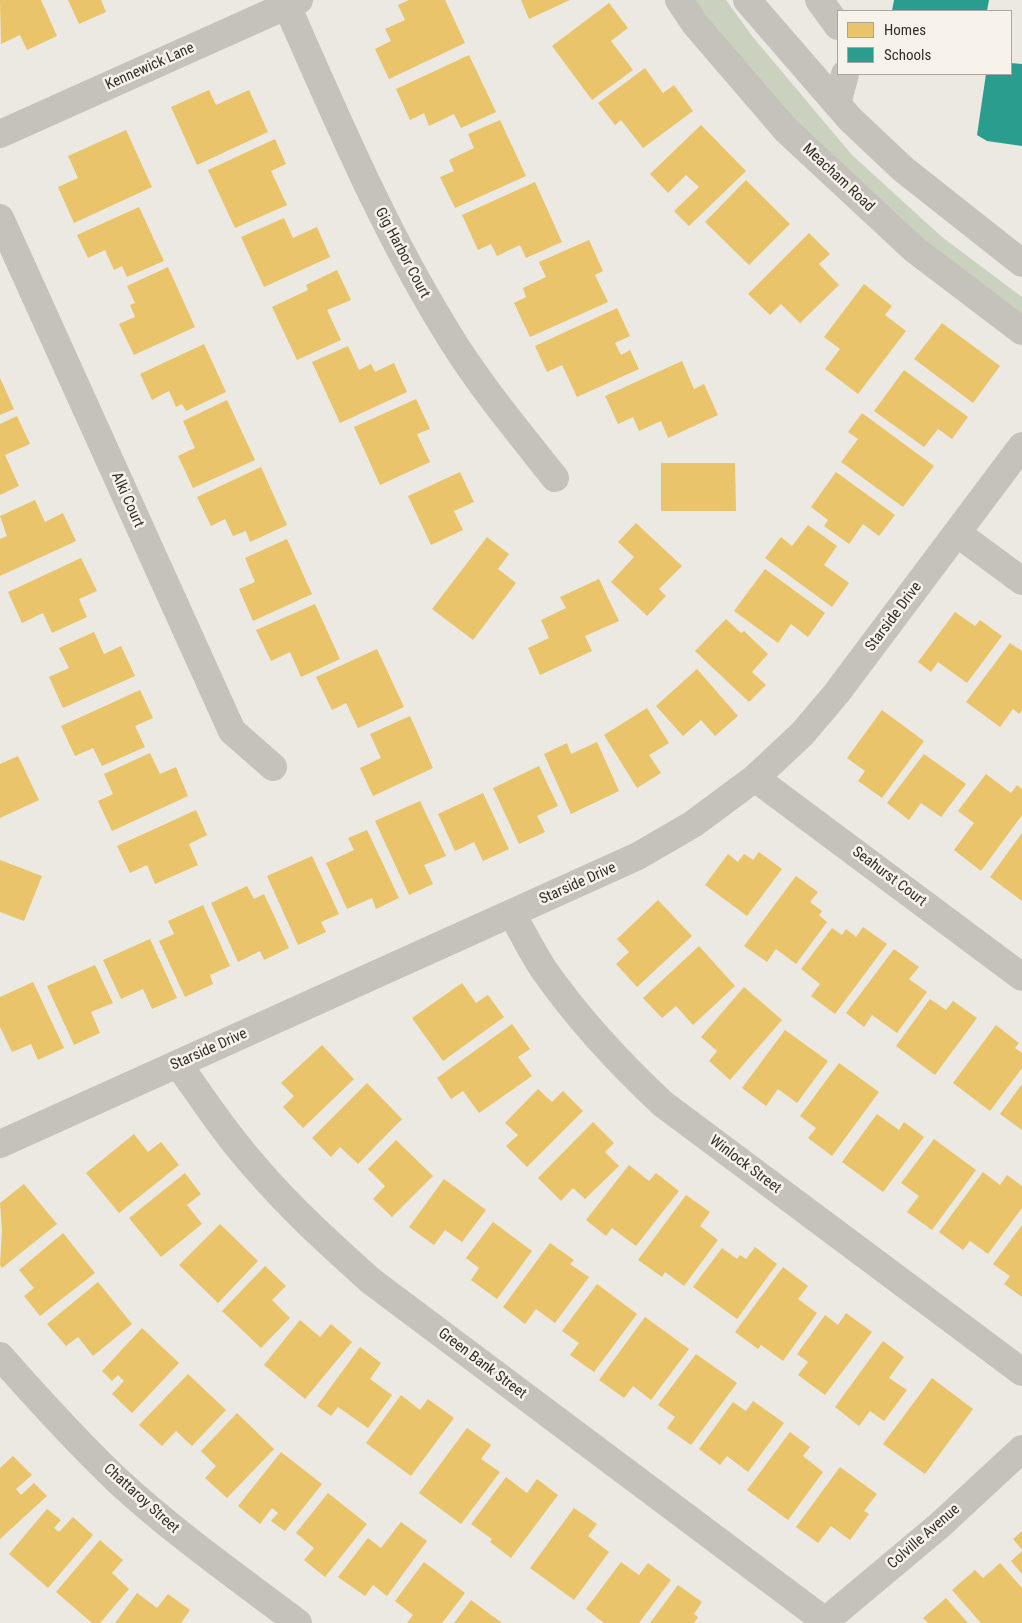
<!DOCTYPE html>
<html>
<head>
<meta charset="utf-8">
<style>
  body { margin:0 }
  #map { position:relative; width:1022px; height:1623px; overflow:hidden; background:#ebe9e2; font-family:"Roboto Condensed",sans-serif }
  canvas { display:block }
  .legend { position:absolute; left:837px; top:10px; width:175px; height:65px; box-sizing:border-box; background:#f8f3ea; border:1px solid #aaa59d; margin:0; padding:6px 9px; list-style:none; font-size:15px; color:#352f2a }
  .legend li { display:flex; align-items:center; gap:10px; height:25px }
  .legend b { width:25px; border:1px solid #aaa59d }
</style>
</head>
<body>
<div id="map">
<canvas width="1022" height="1623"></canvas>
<ul class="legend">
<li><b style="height:14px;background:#e9c46a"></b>Homes</li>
<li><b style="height:14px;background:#2a9d8f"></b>Schools</li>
</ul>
</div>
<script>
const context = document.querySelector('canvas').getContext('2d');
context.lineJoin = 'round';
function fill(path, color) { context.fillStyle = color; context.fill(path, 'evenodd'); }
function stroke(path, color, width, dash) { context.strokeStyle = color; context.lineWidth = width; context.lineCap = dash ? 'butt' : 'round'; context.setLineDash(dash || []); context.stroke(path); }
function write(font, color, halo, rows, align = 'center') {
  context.font = font + ' "Roboto Condensed",sans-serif'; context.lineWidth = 5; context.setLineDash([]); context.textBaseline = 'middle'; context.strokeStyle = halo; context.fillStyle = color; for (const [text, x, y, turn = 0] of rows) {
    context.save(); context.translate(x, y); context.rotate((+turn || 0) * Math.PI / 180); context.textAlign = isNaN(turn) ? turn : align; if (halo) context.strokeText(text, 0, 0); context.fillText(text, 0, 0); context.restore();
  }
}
fill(new Path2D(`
  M694 0H726L752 36 852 155 942 237 1022 297V315L1010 308 849 179 747 72Z`), '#cad1be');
fill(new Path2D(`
  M0 0H41L57 36 27 50 20 35 1 44Z
  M68 0H101L106 12 79 24Z
  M409 0H445L465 43 389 79 375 49 391 41 385 29 405 20 398 5Z
  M521 0H570L529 19Z
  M609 3 628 28 611 41 633 70 592 100 552 46Z
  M469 55 496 112 461 128 454 114 429 126 424 113 410 120 396 89Z
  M645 68 663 93 674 85 693 111 643 148 621 120 615 125 598 103Z
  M209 90 216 105 249 90 268 132 197 165 171 107Z
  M500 120 526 176 455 208 440 177 454 171 449 160 474 148 468 134Z
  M701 125 746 171 689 226 674 211 699 187 686 175 668 193 650 174Z
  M126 130 152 187 74 223 58 187 78 178 68 156Z
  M275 139 286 164 271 171 287 205 235 228 208 170Z
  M746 180 790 224 749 265 705 222Z
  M535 182 562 242 526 258 520 245 497 256 491 244 478 250 462 215Z
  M139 207 164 261 127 277 122 266 114 270 105 250 88 258 77 235Z
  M284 218 293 238 317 227 330 257 264 287 241 237Z
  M809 233 830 254 819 264 839 285 800 323 781 304 770 315 748 294Z
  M589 240 603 271 595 275 608 302 530 337 514 303 526 297 523 288 546 277 539 262Z
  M168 267 195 327 134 355 119 324 135 317 130 305 135 303 127 286Z
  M337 270 351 300 327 310 341 340 297 360 272 307 308 290 306 285Z
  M864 284 892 306 885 315 906 331 858 394 825 369 840 349 824 337Z
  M617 308 630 336 615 343 621 355 630 350 639 369 577 397 562 365 547 372 535 346Z
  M942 323 1000 366 973 403 914 359Z
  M204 344 226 392 186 411 182 404 176 407 169 391 152 400 140 374Z
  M348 346 359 370 371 364 375 372 394 363 407 392 340 423 312 362Z
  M682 361 694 389 704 384 718 415 668 438 661 421 639 431 633 417 618 424 605 396Z
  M904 370 968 417 952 439 938 429 924 447 874 411Z
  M0 378 14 409 0 415Z
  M416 399 430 429 417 434 430 462 380 485 354 427Z
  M227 400 255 460 193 488 178 456 195 448 183 421Z
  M862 413 934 466 903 507 841 462 858 439 848 432Z
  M17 416 30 444 5 455 19 486 0 495V424Z
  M661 463H735L736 511H661Z
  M261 467 287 525 250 542 246 531 233 536 225 519 211 526 197 497Z
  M460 472 474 502 454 511 463 530 431 545 408 496Z
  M836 472 895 515 879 536 863 524 849 544 824 526 828 520 811 507Z
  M35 500 45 522 63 513 76 541 0 576V539L7 536 0 516Z
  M636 523 682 566 659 589 666 596 647 616 611 582 634 557 618 542Z
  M808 525 837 546 824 565 849 583 832 607 765 558 781 537 792 546Z
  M487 537 509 554 498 569 516 583 473 640 432 609Z
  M287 539 312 594 253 621 239 589 255 582 245 558Z
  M81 558 97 591 79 599 87 617 52 633 43 613 22 623 8 592Z
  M765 569 825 613 808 637 791 624 778 643 734 611Z
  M599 579 619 621 585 636 592 651 540 675 528 648 549 638 541 620 566 608 560 597Z
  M315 604 340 659 301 677 290 652 271 661 256 630Z
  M955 612 975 626 980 620 1002 636 967 683 938 662 931 672 918 662Z
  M726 619 741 633 744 631 768 654 752 672 766 685 749 702 695 651Z
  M94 632 104 654 121 646 135 676 63 708 49 677 69 668 59 648Z
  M1010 643 1022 651V710L1019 714 1013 709 1000 727 966 702Z
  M377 649 404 707 358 728 346 703 332 710 316 677Z
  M697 669 738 716 715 736 701 720 683 736 656 706Z
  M140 690 153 718 135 726 145 747 102 766 93 748 75 756 61 726Z
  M647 708 669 743 649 755 661 773 637 788 604 735Z
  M882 710 924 741 882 798 858 781 865 771 847 758Z
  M410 716 433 768 373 796 360 768 381 758 370 734Z
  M597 742 619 791 571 814 544 754 567 743 571 754Z
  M150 753 160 774 176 767 188 796 112 831 98 801 113 794 104 774Z
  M924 754 966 784 941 817 921 803 909 820 887 803Z
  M18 756 39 800 0 818V764Z
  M539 766 558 806 537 816 545 832 519 844 493 788Z
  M986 774 1011 793 1017 785 1022 789V815L981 871 954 850 974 823 958 811Z
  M483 793 509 849 483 861 474 842 455 851 438 814Z
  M420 801 446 856 424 865 433 884 409 895 375 821Z
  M196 810 207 835 189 844 198 865 155 884 147 865 130 873 117 846Z
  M367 830 399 898 376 909 372 898 347 909 326 863 354 850 348 838Z
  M1022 833V901L990 877Z
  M759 852 782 869 747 916 705 885 728 854 738 862 744 854 753 860Z
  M312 856 339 914 321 922 326 932 298 945 267 876Z
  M0 860 42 876 24 921 0 912Z
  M796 876 818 892 810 902 822 911 819 915 827 922 796 964 776 949 767 962 744 946Z
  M247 886 254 899 264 894 289 948 264 960 260 951 238 962 211 903Z
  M658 900 692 936 637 987 616 964 629 952 617 939Z
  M203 905 230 966 210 975 213 984 185 997 159 941 174 934 168 921Z
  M863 927 887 944 835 1014 811 996 820 984 801 969 832 928 842 935 846 929 856 937Z
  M150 939 177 998 152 1009 143 989 121 999 103 960Z
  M699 946 735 986 693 1025 676 1006 662 1018 643 998Z
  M894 949 919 967 909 979 927 992 897 1033 872 1015 864 1027 846 1013Z
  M95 965 113 1003 91 1012 100 1033 74 1045 47 986Z
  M33 982 64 1048 38 1060 31 1044 12 1052 0 1027V997Z
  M462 983 476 1003 488 995 504 1017 443 1061 412 1018Z
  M744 987 782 1020 730 1080 709 1061 717 1051 701 1037Z
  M930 999 946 1010 953 1001 977 1018 935 1075 896 1046Z
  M512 1024 530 1049 518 1057 532 1076 479 1113 463 1091 451 1099 437 1078Z
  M996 1025 1019 1043 1015 1048 1022 1053V1068L990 1111 953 1083Z
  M785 1030 828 1061 797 1103 778 1089 766 1106 742 1088Z
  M322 1045 354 1079 303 1128 283 1107 294 1096 281 1083Z
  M839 1063 879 1092 832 1156 808 1138 816 1128 800 1116Z
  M367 1083 402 1119 358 1164 340 1147 331 1157 312 1138Z
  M1022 1084V1130L1000 1114Z
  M538 1089 552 1102 563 1091 583 1111 527 1167 506 1146 518 1135 505 1123Z
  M877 1114 899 1130 904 1122 924 1137 883 1192 842 1162Z
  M593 1122 614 1143 605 1152 619 1166 585 1199 573 1188 561 1201 538 1178Z
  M134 1134 148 1152 161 1142 179 1165 119 1213 86 1173Z
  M934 1139 976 1170 932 1230 907 1212 919 1196 901 1183Z
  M396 1140 433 1176 392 1217 373 1199 385 1186 368 1169Z
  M629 1165 649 1181 656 1173 679 1191 636 1246 612 1228 606 1236 586 1220Z
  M983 1172 1000 1185 1007 1175 1022 1186V1208L988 1254 970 1241 963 1250 939 1232Z
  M185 1173 201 1194 187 1205 202 1224 161 1257 129 1218Z
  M444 1179 486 1210 462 1242 445 1230 434 1245 409 1227Z
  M24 1184 57 1224 2 1268 0 1265 2 1230 0 1203Z
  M686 1195 710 1212 700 1226 718 1240 684 1286 665 1272 662 1277 638 1260Z
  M493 1222 532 1251 497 1299 471 1280 479 1268 466 1258Z
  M220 1224 258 1261 218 1303 179 1265Z
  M1022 1225V1297L1004 1284 1010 1276 993 1264Z
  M63 1233 95 1273 40 1316 24 1296 34 1288 19 1270Z
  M550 1243 574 1260 570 1264 589 1277 555 1323 536 1309 525 1324 503 1307Z
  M755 1247 777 1264 737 1319 693 1287 722 1248 737 1259 740 1255 746 1259Z
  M265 1266 286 1286 272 1300 290 1318 261 1348 222 1311Z
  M783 1267 808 1286 798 1299 817 1313 783 1361 761 1345 758 1349 735 1332Z
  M98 1282 132 1324 93 1356 78 1337 66 1346 47 1324Z
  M597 1284 637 1314 594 1372 570 1355 579 1343 562 1331Z
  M846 1313 872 1332 825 1395 798 1375 808 1362 797 1354 825 1315 838 1325Z
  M645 1317 689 1349 651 1400 633 1386 624 1398 599 1380Z
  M300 1320 320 1337 331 1324 352 1342 305 1399 264 1365Z
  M142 1328 179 1363 132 1413 112 1394 124 1381 118 1375 112 1381 102 1371Z
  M883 1341 904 1357 889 1378 907 1390 884 1421 870 1411 859 1426 835 1407Z
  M360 1347 381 1363 370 1379 392 1395 368 1428 338 1407 331 1416 317 1406Z
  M696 1354 737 1383 691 1445 667 1428 675 1417 658 1405Z
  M188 1374 226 1410 192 1446 176 1431 162 1446 139 1425Z
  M932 1378 973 1409 925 1474 883 1444Z
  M401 1395 420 1410 428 1399 454 1418 411 1476 366 1443Z
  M753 1401 784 1423 748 1472 727 1456 720 1465 699 1449 733 1402 746 1411Z
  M237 1413 274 1449 227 1498 205 1478 216 1466 201 1451Z
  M467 1428 491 1445 481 1459 500 1472 461 1524 419 1493Z
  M790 1432 810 1447 803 1456 823 1472 788 1520 747 1490Z
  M281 1452 322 1484 285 1531 271 1521 278 1513 272 1508 260 1524 238 1506Z
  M13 1456 32 1475 16 1489 21 1495 34 1483 47 1496 0 1539V1468Z
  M840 1467 877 1494 864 1511 869 1514 850 1540 831 1526 818 1543 796 1527Z
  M506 1477 527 1493 537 1479 558 1495 511 1558 490 1542 492 1539 471 1524Z
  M328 1493 367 1524 325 1577 304 1560 314 1548 296 1533Z
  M574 1508 597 1524 588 1536 609 1552 574 1600 530 1568Z
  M47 1509 61 1520 54 1528 59 1532 73 1517 93 1535 48 1588 9 1554Z
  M401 1522 427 1541 387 1596 373 1585 365 1596 338 1577 368 1538 381 1548Z
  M1022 1531V1550L1013 1539Z
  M100 1540 123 1560 112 1573 129 1589 100 1623H92L56 1592Z
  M1022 1551V1574L1011 1561Z
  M424 1562 465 1593 442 1623H407L413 1615 395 1601Z
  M621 1562 639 1575 648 1563 671 1580 639 1623H604L586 1609Z
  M1000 1563 1022 1588V1623H981L952 1590 975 1570 983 1578Z
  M678 1585 702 1602 694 1614 698 1617 694 1623H650Z
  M137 1593 157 1608 168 1594 190 1610 181 1623H115Z
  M946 1598 968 1623H928L923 1618Z
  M471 1600 502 1623H454Z`), '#e9c46a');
fill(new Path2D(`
  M894 0H989L987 11H892Z
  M1011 63 1022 64V146L987 141 977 135 986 74H1011Z`), '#2a9d8f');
stroke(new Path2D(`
  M679 0 695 24 786 130 914 249 1022 331
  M747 0 850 119 903 169 1022 263
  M819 0 838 26
  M287 6C338 121 387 238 455 345 485 392 521 435 555 478
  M837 104 845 74
  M0 134 299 0
  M0 218 232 731 273 767
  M957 533 1022 581
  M755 778 1022 977
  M512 914C523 933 532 952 544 970 579 1020 619 1063 663 1104L1022 1372
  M178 1064C203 1099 227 1136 256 1168 291 1209 331 1245 371 1281L825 1621
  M0 1144 638 856 693 824 755 778 802 734 836 694 1022 446
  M0 1356C38 1399 76 1441 117 1480 173 1532 237 1577 298 1623
  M823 1623 940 1525 1022 1449`), '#c5c1bb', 28);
write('15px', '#352f2a', '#f8f3ea', [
  ["Kennewick Lane",150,67,-24],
  ["Meacham Road",838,178,43],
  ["Gig Harbor Court",402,253,62],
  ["Alki Court",127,500,66],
  ["Starside Drive",894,617,-53],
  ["Seahurst Court",889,877,37],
  ["Starside Drive",578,884,-24],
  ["Starside Drive",209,1050,-24],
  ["Winlock Street",745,1165,37],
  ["Green Bank Street",482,1364,37],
  ["Chattaroy Street",141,1499,42],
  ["Colville Avenue",924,1537,-41]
]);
</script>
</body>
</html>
